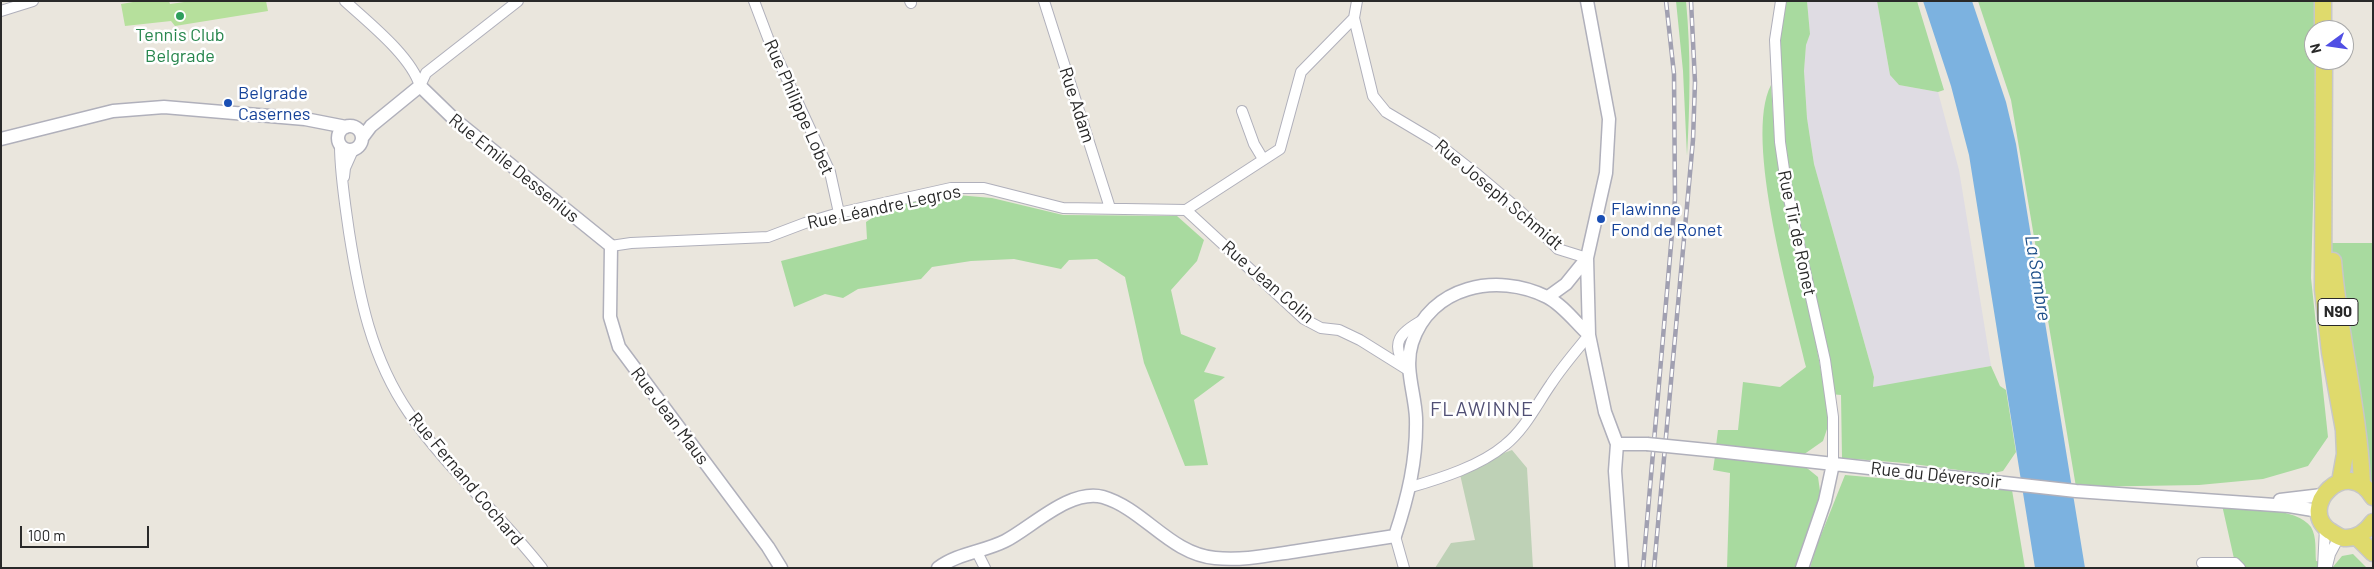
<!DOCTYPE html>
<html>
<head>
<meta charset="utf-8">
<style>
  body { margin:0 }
  #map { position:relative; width:2374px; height:569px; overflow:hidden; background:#eae6dd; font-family:Barlow,sans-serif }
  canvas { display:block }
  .frame { position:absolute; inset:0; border:2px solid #292929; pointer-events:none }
  .north { position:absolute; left:2304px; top:20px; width:50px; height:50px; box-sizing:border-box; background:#fff; border:1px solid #a9a9a9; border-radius:50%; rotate:256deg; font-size:14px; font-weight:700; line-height:20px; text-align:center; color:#292929 }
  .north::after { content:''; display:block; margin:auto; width:18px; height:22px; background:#504fe4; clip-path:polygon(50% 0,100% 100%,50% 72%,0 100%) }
  .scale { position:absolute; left:20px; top:526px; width:129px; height:22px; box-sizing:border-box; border:2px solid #292929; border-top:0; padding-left:6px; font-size:15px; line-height:18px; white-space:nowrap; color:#292929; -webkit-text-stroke:4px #fff; paint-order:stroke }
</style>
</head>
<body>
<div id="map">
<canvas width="2374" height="569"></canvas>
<div class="frame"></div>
<div class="north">N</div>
<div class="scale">100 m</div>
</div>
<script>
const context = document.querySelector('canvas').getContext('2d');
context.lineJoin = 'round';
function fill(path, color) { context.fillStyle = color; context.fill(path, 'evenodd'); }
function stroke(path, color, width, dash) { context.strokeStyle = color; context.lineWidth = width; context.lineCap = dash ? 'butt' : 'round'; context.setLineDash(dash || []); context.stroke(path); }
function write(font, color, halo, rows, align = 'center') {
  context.font = font + ' Barlow,sans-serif'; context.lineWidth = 5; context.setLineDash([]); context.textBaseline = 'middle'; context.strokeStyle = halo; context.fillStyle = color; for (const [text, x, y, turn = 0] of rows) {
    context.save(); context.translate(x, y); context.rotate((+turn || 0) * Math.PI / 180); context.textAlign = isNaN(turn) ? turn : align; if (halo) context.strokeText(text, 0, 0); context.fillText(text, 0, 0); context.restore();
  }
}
fill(new Path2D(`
  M1807 1H1877L1890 75 1899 85 1938 92 1959 170 1991 366 1873 388 1874 377 1814 164 1807 118 1804 71 1806 45 1810 34Z`), '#dfdce3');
fill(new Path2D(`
  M1676 1H1686C1691 54 1690 104 1687 156L1683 71Z
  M1781 1H1807L1810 34 1806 45 1804 71 1807 118 1814 164 1874 377 1873 387 1991 366 2000 386 2006 390 2016 452 2003 471 1989 474 1905 463 1842 458 1841 395 1830 394 1787 190 1775 40Z
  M1877 1H1917L1944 90 1938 92 1899 85 1890 75Z
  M1978 1H2319L2318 30H2314V60H2317L2311 278 2328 437 2308 466 2263 479 2199 485 2076 487 2011 100Z
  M1771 85 1775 141 1788 224 1811 317 1830 420 1823 441 1803 455 1716 446 1718 430H1738L1743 382 1780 387 1806 367C1792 306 1743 138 1771 85Z
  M957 195 992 198 1063 215 1177 216 1204 240 1197 261 1171 290 1181 334 1216 348 1204 372 1225 377 1194 400 1208 465 1185 466 1144 363 1125 277 1097 259 1069 260 1061 269 1014 259 971 261 932 267 921 279 858 289 843 298 825 294 794 307 781 261 867 239 866 222 892 205Z
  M2331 243H2373V497L2336 296Z
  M1715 456 1802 464 1818 477 1821 498 1798 568H1727L1730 473 1713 470Z
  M1845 475 2012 490 2025 568H1810L1817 545Z
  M2222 505C2244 507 2298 508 2311 527 2317 537 2315 551 2316 561L2322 562V568H2240L2235 563Z
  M2353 554 2367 568H2332L2342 556Z`), '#a8da9f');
fill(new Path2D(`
  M1512 450 1527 468 1533 568H1435L1451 543 1475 540 1459 470Z`), '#bed1b6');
fill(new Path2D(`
  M139 1H169L170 4 191 1H266L268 11 175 26 171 21 125 26 121 4Z`), '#b6e09c');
fill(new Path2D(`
  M1923 1H1972L2006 102 2016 144 2085 568H2035L1969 155 1951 86Z`), '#7cb2e0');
const minor = new Path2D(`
  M345 1C369 23 411 56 420 86
  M754 1 768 38 830 172 839 213
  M910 1 911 3
  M1044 1 1110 208
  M1357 1 1354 18 1373 96 1386 112 1433 140 1478 175 1517 208 1558 249 1587 258
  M1781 1 1775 40 1780 142 1787 190 1825 360 1833 417V464
  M1 11 33 1
  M420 86 426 73 518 1
  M1242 111 1254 144 1263 159
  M340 145C340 174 345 203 349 232 359 296 371 358 409 413 447 469 500 514 542 568
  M344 177 345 168 353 150
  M1186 210 1304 319 1321 328 1339 330 1360 340 1408 370
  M1186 210 1280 149 1301 72 1354 18
  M611 246 631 243 768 237 805 223 839 213 951 188H984L1063 208 1186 210
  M1406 367C1389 342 1401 332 1423 320
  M1411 487C1442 478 1480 466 1505 445 1525 429 1537 404 1551 384 1562 367 1576 351 1589 335
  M1395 536 1404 568
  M977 552 985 568
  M2202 563H2235L2240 568
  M2327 566 2330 554 2339 537
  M2323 568 2325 528`);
const tertiary = new Path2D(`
  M1587 1 1609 119 1606 173 1587 258 1589 335 1605 412 1617 444 1615 471 1622 568
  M338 138a12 12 0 1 1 24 0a12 12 0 1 1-24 0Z
  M362 138 371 126 420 86 454 119 611 246 610 317 619 347 768 547 781 568
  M1 139 113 111 164 107 305 119 346 127
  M1548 297 1566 284 1587 258
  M1617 444H1647
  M1717 451 2076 491 2289 506 2319 511
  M2280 500 2322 495
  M938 568C958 553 983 552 1005 541 1031 528 1070 488 1103 497 1144 509 1170 554 1215 558 1243 561 1270 555 1298 551 1330 546 1363 541 1395 536 1408 497 1417 460 1416 418 1415 393 1404 368 1412 343 1430 286 1497 272 1547 297 1563 305 1576 323 1589 335
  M1802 568 1825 501 1833 464`);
const primary = new Path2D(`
  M2323 1V30
  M2324 60 2323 289 2330 352 2344 430 2345 454 2340 482
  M2333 261C2339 336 2359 409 2362 484
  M2373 497C2347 454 2296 508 2330 531 2335 534 2338 537 2344 538 2357 539 2366 532 2373 522
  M2357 537 2373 553`);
stroke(minor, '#b0b0bb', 12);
stroke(tertiary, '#b0b0bb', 15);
stroke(primary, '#c7c7c7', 19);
stroke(minor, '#fff', 10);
stroke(tertiary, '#fff', 12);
stroke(primary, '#dfda6c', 16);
const rail = new Path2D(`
  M1643 568 1675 199 1674 74 1666 1
  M1654 568 1693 140 1695 82 1691 1`);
stroke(rail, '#a1a0b1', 4.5);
stroke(rail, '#fff', 2.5, [8]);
const tertiaryBridge = new Path2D(`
  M1647 444 1717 451`);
stroke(tertiaryBridge, '#b0b0bb', 15, []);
stroke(tertiaryBridge, '#fff', 12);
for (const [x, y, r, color] of [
  [180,16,5,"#2e9e5b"],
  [228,103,5,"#1a4fb4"],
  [1601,219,5,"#1a4fb4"]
]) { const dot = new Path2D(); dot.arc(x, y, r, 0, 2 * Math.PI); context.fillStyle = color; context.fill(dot); stroke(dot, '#fff', 2); }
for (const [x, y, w] of [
  [2338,312,40]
]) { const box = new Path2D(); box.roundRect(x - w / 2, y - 13.5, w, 27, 4); context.fillStyle = '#fff'; context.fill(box); stroke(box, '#292929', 1); }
write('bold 16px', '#292929', null, [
  ["N90",2338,312]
]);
write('18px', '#27864d', '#fff', [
  ["Tennis Club",180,35],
  ["Belgrade",180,56]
]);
write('18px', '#164399', '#fff', [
  ["Belgrade",238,93],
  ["Casernes",238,114],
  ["Flawinne",1611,209],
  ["Fond de Ronet",1611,230]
], 'left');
write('18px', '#292929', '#fff', [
  ["Rue Adam",1077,105,72],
  ["Rue Philippe Lobet",799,107,66],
  ["Rue Emile Dessenius",514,168,39],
  ["Rue Joseph Schmidt",1499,195,40],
  ["Rue Léandre Legros",884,207,-12],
  ["Rue Tir de Ronet",1797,233,78],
  ["Rue Jean Colin",1268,282,41],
  ["Rue Jean Maus",670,416,53],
  ["Rue du Déversoir",1936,475,6],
  ["Rue Fernand Cochard",466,479,50]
]);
write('italic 19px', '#1d4f89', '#fff', [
  ["La Sambre",2038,278,81]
]);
context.letterSpacing = '1px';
write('20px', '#504f74', '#fff', [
  ["FLAWINNE",1482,409]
]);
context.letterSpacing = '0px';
</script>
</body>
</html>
